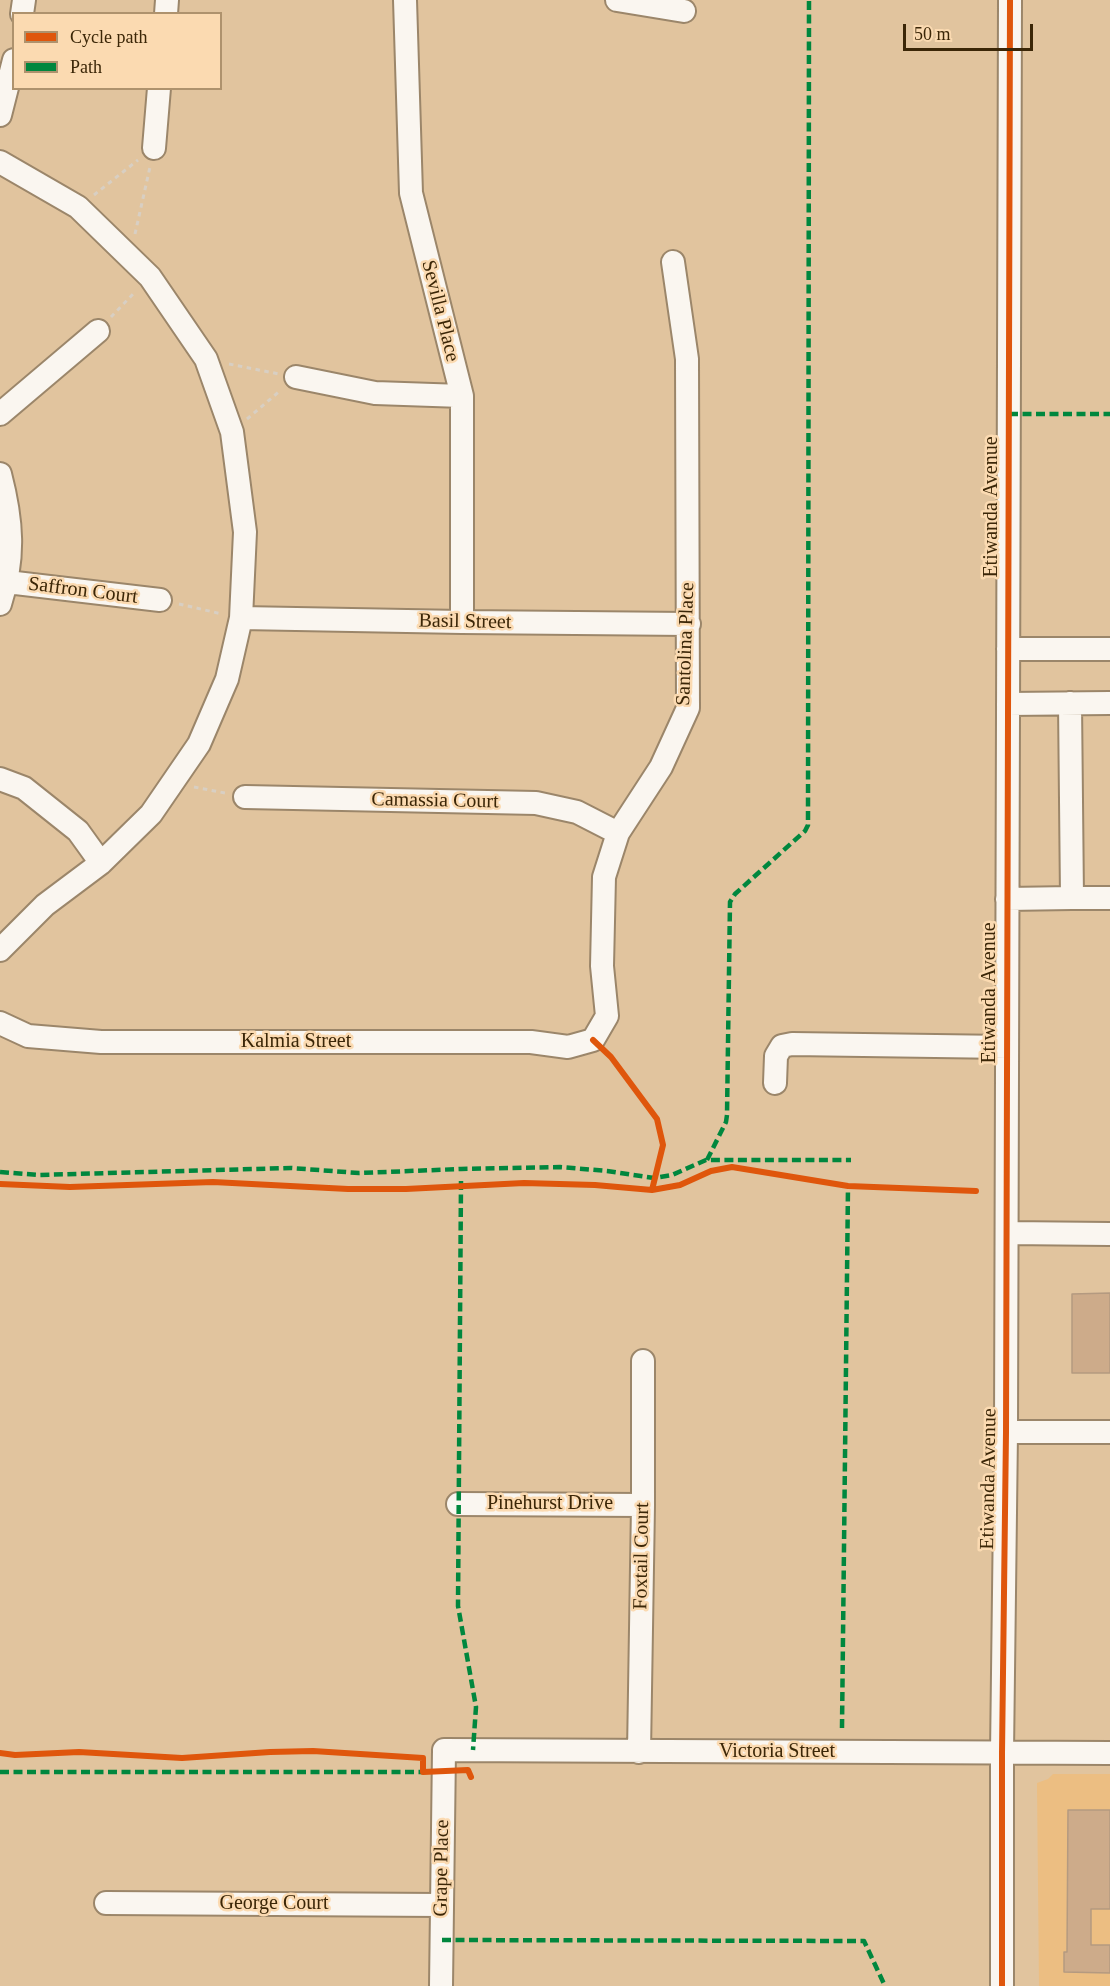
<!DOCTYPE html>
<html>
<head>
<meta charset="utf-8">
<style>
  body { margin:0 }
  #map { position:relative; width:1110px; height:1986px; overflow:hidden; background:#e1c49e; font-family:Georgia,serif }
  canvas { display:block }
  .legend { position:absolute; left:12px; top:12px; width:210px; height:78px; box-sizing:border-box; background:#fbdab1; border:2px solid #ae926d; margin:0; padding:8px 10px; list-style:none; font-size:18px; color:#3b2607 }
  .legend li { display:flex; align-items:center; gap:12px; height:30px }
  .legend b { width:30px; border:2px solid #ae926d }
  .scale { position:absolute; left:903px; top:24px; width:130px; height:27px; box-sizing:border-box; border:3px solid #3b2607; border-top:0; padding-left:8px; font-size:18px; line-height:21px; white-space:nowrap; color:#3b2607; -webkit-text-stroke:4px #fbdab1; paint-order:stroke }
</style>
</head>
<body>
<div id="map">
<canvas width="1110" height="1986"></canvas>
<ul class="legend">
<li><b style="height:8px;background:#df560c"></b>Cycle path</li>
<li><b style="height:8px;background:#00873e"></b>Path</li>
</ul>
<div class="scale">50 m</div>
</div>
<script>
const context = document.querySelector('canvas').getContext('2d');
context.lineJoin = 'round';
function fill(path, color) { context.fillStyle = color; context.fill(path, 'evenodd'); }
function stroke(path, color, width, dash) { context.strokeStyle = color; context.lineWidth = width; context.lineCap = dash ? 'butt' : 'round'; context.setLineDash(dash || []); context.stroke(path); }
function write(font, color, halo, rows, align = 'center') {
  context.font = font + ' Georgia,serif'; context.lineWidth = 5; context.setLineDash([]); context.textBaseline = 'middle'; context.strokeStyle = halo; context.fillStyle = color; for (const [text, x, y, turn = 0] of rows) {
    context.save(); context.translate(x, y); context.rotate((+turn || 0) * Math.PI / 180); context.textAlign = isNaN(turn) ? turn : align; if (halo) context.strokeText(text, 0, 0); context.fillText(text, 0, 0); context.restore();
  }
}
fill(new Path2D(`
  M1053 1774H1110V1986H1039L1037 1783 1048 1779Z`), '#ecbe82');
const building = new Path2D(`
  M1110 1293V1373H1072V1294Z
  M1068 1810H1110V1909H1091V1945H1110V1973L1064 1972V1952H1067Z`);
fill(building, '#cdab8a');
stroke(building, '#b49a80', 1.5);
const minor = new Path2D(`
  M405 0 411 193 462 396V622
  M617 0 684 11
  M22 14 24 0
  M166 14 167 0
  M0 115 14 60
  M154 148 159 88
  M0 162 78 207 150 277 206 359 232 432 245 532 241 618 227 679 199 744 151 814 101 863 45 905 0 950
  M296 377 375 393 462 396
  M0 414 98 331
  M0 474C12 520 15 558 0 604
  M7 582 160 600
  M241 618 462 622 689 624
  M1008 649H1110
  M1008 704 1110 703
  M0 779 24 788 78 831 101 863
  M245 797 536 803 577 812 618 833
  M1072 898H1110
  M1007 899 1072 898 1070 703
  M0 1023 28 1036 101 1042H531L568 1047 593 1040 607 1016 602 966 604 877 618 833 661 767 688 708 687 359 673 262
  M775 1083 776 1056 782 1046 792 1044 1007 1047
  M1007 1233 1110 1234
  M1006 1432H1110
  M458 1504 643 1505
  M639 1752 643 1505V1361
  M106 1903 442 1905
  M441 1986 444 1750 1110 1753
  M1002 1986V1753L1006 1432 1010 0`);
stroke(minor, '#9b866a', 26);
stroke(new Path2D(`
  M94 195 138 160
  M135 234 150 167
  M111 317 136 291
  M229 364 279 374
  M247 419 281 390
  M179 604 222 614
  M194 787 225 793`), '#d8cfc3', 3, [4.5, 4.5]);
stroke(minor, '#faf6f0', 22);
stroke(new Path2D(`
  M1009 414H1110
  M707 1160 726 1122 727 1115 730 902 735 894 805 831 808 825 809 0
  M0 1172 39 1175 291 1168 359 1173 461 1169 560 1167 607 1171 654 1178 672 1175 706 1160H851
  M461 1181 458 1606 476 1707 473 1750
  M842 1728 848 1186
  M0 1772H423
  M442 1940 864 1941 885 1986`), '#00873e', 4.5, [9, 4.5]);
stroke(new Path2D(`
  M593 1040 611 1057 657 1119 663 1145 652 1190
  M0 1184 70 1187 213 1182 348 1189H406L524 1183 595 1185 652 1190 680 1185 711 1171 732 1167 848 1186 976 1191
  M0 1753 15 1755 79 1752 182 1758 270 1752 313 1751 423 1758V1772L468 1770 471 1777
  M1002 1986V1753L1006 1432 1010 0`), '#df560c', 6);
write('20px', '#3b2607', '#fbdab1', [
  ["Sevilla Place",440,311,76],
  ["Etiwanda Avenue",992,507,-90],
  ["Saffron Court",83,591,7],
  ["Basil Street",465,622,1],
  ["Santolina Place",686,644,-88],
  ["Camassia Court",435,801,1],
  ["Etiwanda Avenue",990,993,-90],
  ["Kalmia Street",296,1042],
  ["Etiwanda Avenue",989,1479,-89],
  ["Pinehurst Drive",550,1504],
  ["Foxtail Court",642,1556,-89],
  ["Victoria Street",777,1752],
  ["Grape Place",442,1868,-89],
  ["George Court",274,1904]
]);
</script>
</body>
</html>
